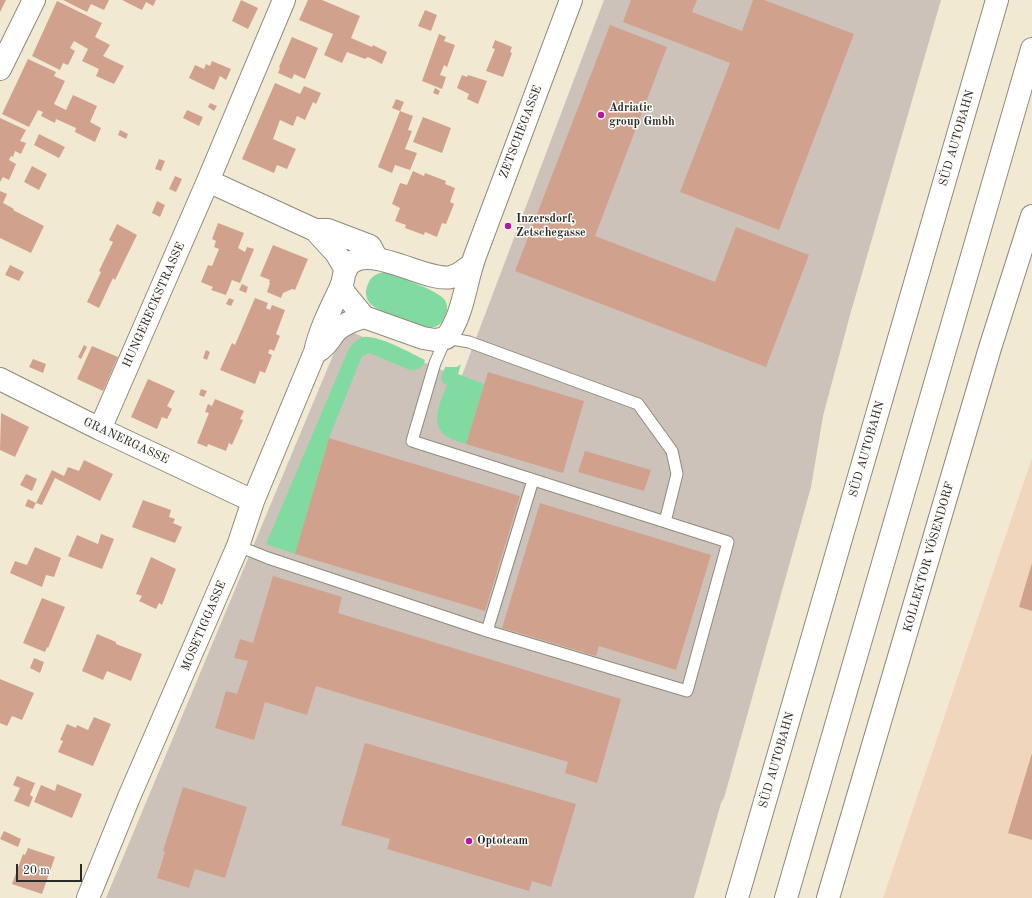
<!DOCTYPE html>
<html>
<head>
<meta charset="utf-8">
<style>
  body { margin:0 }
  #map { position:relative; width:1032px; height:898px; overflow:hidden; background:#f2e9d2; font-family:"Old Standard TT",serif }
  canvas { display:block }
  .scale { position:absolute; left:16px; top:864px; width:66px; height:18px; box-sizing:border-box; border:2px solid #2b2b2b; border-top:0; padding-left:5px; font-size:12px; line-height:14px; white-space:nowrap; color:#2b2b2b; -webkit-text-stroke:3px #fdfcf7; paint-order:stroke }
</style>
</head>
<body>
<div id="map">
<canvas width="1032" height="898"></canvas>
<div class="scale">20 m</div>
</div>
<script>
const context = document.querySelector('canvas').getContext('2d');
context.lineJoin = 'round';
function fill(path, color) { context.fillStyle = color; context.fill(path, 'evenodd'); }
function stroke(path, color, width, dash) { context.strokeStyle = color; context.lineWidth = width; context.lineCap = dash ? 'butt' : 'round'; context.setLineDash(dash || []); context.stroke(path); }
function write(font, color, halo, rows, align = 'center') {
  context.font = font + ' "Old Standard TT",serif'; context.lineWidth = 3; context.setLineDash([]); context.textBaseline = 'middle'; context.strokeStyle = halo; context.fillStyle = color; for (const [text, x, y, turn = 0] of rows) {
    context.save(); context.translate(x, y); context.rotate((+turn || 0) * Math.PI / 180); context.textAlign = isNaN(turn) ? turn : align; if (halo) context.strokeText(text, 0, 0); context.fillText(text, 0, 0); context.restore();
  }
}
fill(new Path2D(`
  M1032 458V898H883Z`), '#efd6bc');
fill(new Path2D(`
  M604 0H941L850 315 823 416 811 487 724 798 721 803 694 898H106L344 329 461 378Z`), '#cdc2b9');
fill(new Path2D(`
  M384 272C398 277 432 288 443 298 452 306 445 325 434 327 427 328 416 325 410 322 401 319 379 311 373 306 366 301 364 292 368 284 371 276 376 274 384 272Z
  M363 337C379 335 410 353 425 360 423 368 418 370 410 370L369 353 362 356 329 438 295 554 266 544 347 353C351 345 354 341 363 337Z
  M461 364 458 374 484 384 466 444C461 442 455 441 451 439 427 427 440 403 447 385L443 383 441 378 445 367H457Z`), '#81daa0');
fill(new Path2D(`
  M0 0H6L0 12Z
  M63 0H109L104 10 91 4 87 12Z
  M122 0H156L153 6 146 2 142 10Z
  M241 0 258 8 248 29 232 21Z
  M308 0H322L360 16 351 38 372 47 373 45 387 52 382 64 368 57 365 59 347 52 342 63 324 55 333 34 299 20Z
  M631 0H697L692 12 742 31 753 0H764L854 34 779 230 680 192 730 63 623 22Z
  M57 1 102 23 95 37 110 45 103 56 124 66 114 84 96 76 99 69 82 61 88 49 74 41 70 48 75 51 68 65 63 63 60 70 32 56Z
  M425 10 437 15 431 31 418 26Z
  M610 25 667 47 595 236 715 282 736 227 809 255 766 367 515 271Z
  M439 34 446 37 444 41 455 45 447 67 444 65 440 75 446 77 442 89 422 81Z
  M292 37 318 48 305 79 294 74 292 79 278 73 280 68 279 67Z
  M495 40 512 47 510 52 512 53 503 77 486 71 495 49 492 48Z
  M28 59 56 72 54 76 65 81 54 104 66 110 73 95 97 106 90 122 101 128 95 142 75 132 76 128 56 119 55 123 41 116 43 112 38 110 29 127 2 114Z
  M212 61 231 69 226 80 220 76 214 90 189 78 195 65 204 69 206 64 210 66Z
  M462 75 467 77 468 75 487 81 478 104 467 99 469 94 457 88Z
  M275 83 300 94 304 86 321 93 316 104 313 102 305 120 297 116 293 126 280 120 273 139 296 149 287 169 277 165 274 173 242 159Z
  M435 88 440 91 438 95 433 93Z
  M396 99 404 102 400 111 392 108Z
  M210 103 217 106 214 111 208 107Z
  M187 110 203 117 199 126 183 118Z
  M400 111 413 116 408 130 412 131 405 149 417 153 410 170 395 165 392 173 378 167Z
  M423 117 451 128 442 153 413 142Z
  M0 118 26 130 20 141 26 143 21 154 15 151 13 157 11 156 9 160 16 164 9 180 3 177 0 182Z
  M120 130 128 134 126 139 118 135Z
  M39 134 65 147 59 158 34 145Z
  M159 159 165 161 161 171 155 169Z
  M32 166 47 174 39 190 24 182Z
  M413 171 424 176 425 173 446 181 445 184 455 188 450 202 454 204 446 224 442 223 437 237 425 232 424 235 405 228 406 225 395 221 400 208 392 204 400 183 407 185Z
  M175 176 182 179 176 192 169 189Z
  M0 191 7 194 3 203 14 209 13 210 44 226 31 253 0 238Z
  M157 201 165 205 160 217 152 213Z
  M218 223 244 233 238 248 245 252 247 247 254 249 240 283 232 280 226 295 211 290 213 287 201 282 208 265 212 266 219 249 214 247 216 241 212 239Z
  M117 224 137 235 115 280 113 278 99 308 87 302 101 272 99 271 113 242 109 240Z
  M273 245 308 259 295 290 292 289 283 293 281 298 267 292 270 283 269 282 270 280 260 276Z
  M10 265 24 272 19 281 5 275Z
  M242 284 248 287 246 293 239 290Z
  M229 298 234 300 231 306 226 304Z
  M255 298 268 303 266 308 270 310 272 305 285 310 276 334 280 336 274 351 270 349 268 353 272 355 265 373 260 371 255 384 220 370 232 343 235 345Z
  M84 345 87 347 81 359 78 357Z
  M92 346 118 357 103 391 77 379Z
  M206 350 210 352 207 360 203 358Z
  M33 359 46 364 43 373 29 367Z
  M488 372 584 401 563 473 466 444Z
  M148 379 175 391 167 406 172 409 167 419 162 417 157 429 131 417Z
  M201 389 207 391 204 397 199 395Z
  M215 399 244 411 240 419 243 420 232 445 229 443 226 451 208 444 207 447 197 443 209 413 205 412 208 404 212 406Z
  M1 413 29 427 15 457 0 450Z
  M329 438 520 496 485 611 295 554Z
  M585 451 651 470 644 491 578 472Z
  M84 460 113 474 100 501 55 478 42 505 36 503 52 470 64 476 68 467 79 471Z
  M26 474 37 479 32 491 20 485Z
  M28 499 36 503 33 509 25 506Z
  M143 500 171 510 169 517 175 519 173 523 182 527 175 543 132 527Z
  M540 503 711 555 676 670 599 646 596 656 502 628Z
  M101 534 114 539 102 569 68 556 77 535 98 544Z
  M35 547 61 558 54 577 46 575 42 587 10 573 15 561 27 565Z
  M151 557 176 569 162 605 159 603 156 609 139 601 142 596 136 594Z
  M1032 563V611L1019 607Z
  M273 576 342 597 338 613 621 699 597 783 565 773 568 762 316 686 307 715 265 702 254 740 215 728 226 691 237 694 248 661 234 658 240 639 253 643Z
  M42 598 65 607 48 648 47 647 45 652 23 643Z
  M97 634 116 642V644L142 654 131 681 107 671 103 680 82 671Z
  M34 658 44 662 40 673 30 668Z
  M0 679 34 693 22 720 12 716 7 726 0 723Z
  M94 717 111 724 93 766 58 752 63 741 60 740 67 724 76 728 77 725 88 730Z
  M365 743 576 804 551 887 532 881 529 891 387 849 390 839 341 825Z
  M1032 753V840L1008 833Z
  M17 776 35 783 30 795 33 797 29 807 14 801 20 788 13 785Z
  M57 784 82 794 72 818 34 802 41 785 55 791Z
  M183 787 247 807 225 878 195 869 189 888 157 878 165 852 163 851Z
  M4 831 21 839 18 847 0 839Z
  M28 848 55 857 42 894 12 884 23 854 25 855Z`), '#d0a28d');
const service = new Path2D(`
  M238 546 268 558 487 631 687 691 728 542C622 509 517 475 412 441L435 363 446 338 469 342 638 404 672 451 677 474 665 522
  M487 631 533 480`);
const minor = new Path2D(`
  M0 69 34 0
  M208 181 315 230 336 253 346 270
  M315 230H328L370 246 377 259
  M341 286 345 294 364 317 423 338 435 340 446 338C464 314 465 283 475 256 507 170 539 85 571 0
  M318 351C327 346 331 336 338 329 346 323 354 320 364 317
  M0 379 100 429 253 501
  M100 429 208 181 284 0
  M88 898 129 797 238 546 253 501 315 352C320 329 331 308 341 287 344 281 343 272 347 267 366 240 426 283 451 277 459 275 465 270 472 264`);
const motorway = new Path2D(`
  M737 898 997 0
  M786 898 1032 49
  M828 898 990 348 1032 216`);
stroke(service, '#8e8a7e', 13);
stroke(minor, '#8e8a7e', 24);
stroke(motorway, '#8e8a7e', 24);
stroke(service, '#fff', 11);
stroke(minor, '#fff', 22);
stroke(motorway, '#fff', 22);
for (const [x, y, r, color] of [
  [601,115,4,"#b5179e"],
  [508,226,4,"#b5179e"],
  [469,841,4,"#b5179e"]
]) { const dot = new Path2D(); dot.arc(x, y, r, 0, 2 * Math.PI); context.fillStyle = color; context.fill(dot); stroke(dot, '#fdfcf7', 1.5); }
write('bold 12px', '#2b2b2b', '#fdfcf7', [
  ["Adriatic",609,108],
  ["group Gmbh",609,122],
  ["Inzersdorf,",516,219],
  ["Zetschegasse",516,233],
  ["Optoteam",477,841]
], 'left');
write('12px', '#2b2b2b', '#fdfcf7', [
  ["ZETSCHEGASSE",521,132,-69],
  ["SÜD AUTOBAHN",957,138,-74],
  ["HUNGERECKSTRASSE",154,305,-66],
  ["GRANERGASSE",126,441,25],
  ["SÜD AUTOBAHN",867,449,-74],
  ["KOLLEKTOR VÖSENDORF",929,557,-74],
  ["MOSETIGGASSE",204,626,-67],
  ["SÜD AUTOBAHN",777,760,-74]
]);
</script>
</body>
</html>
